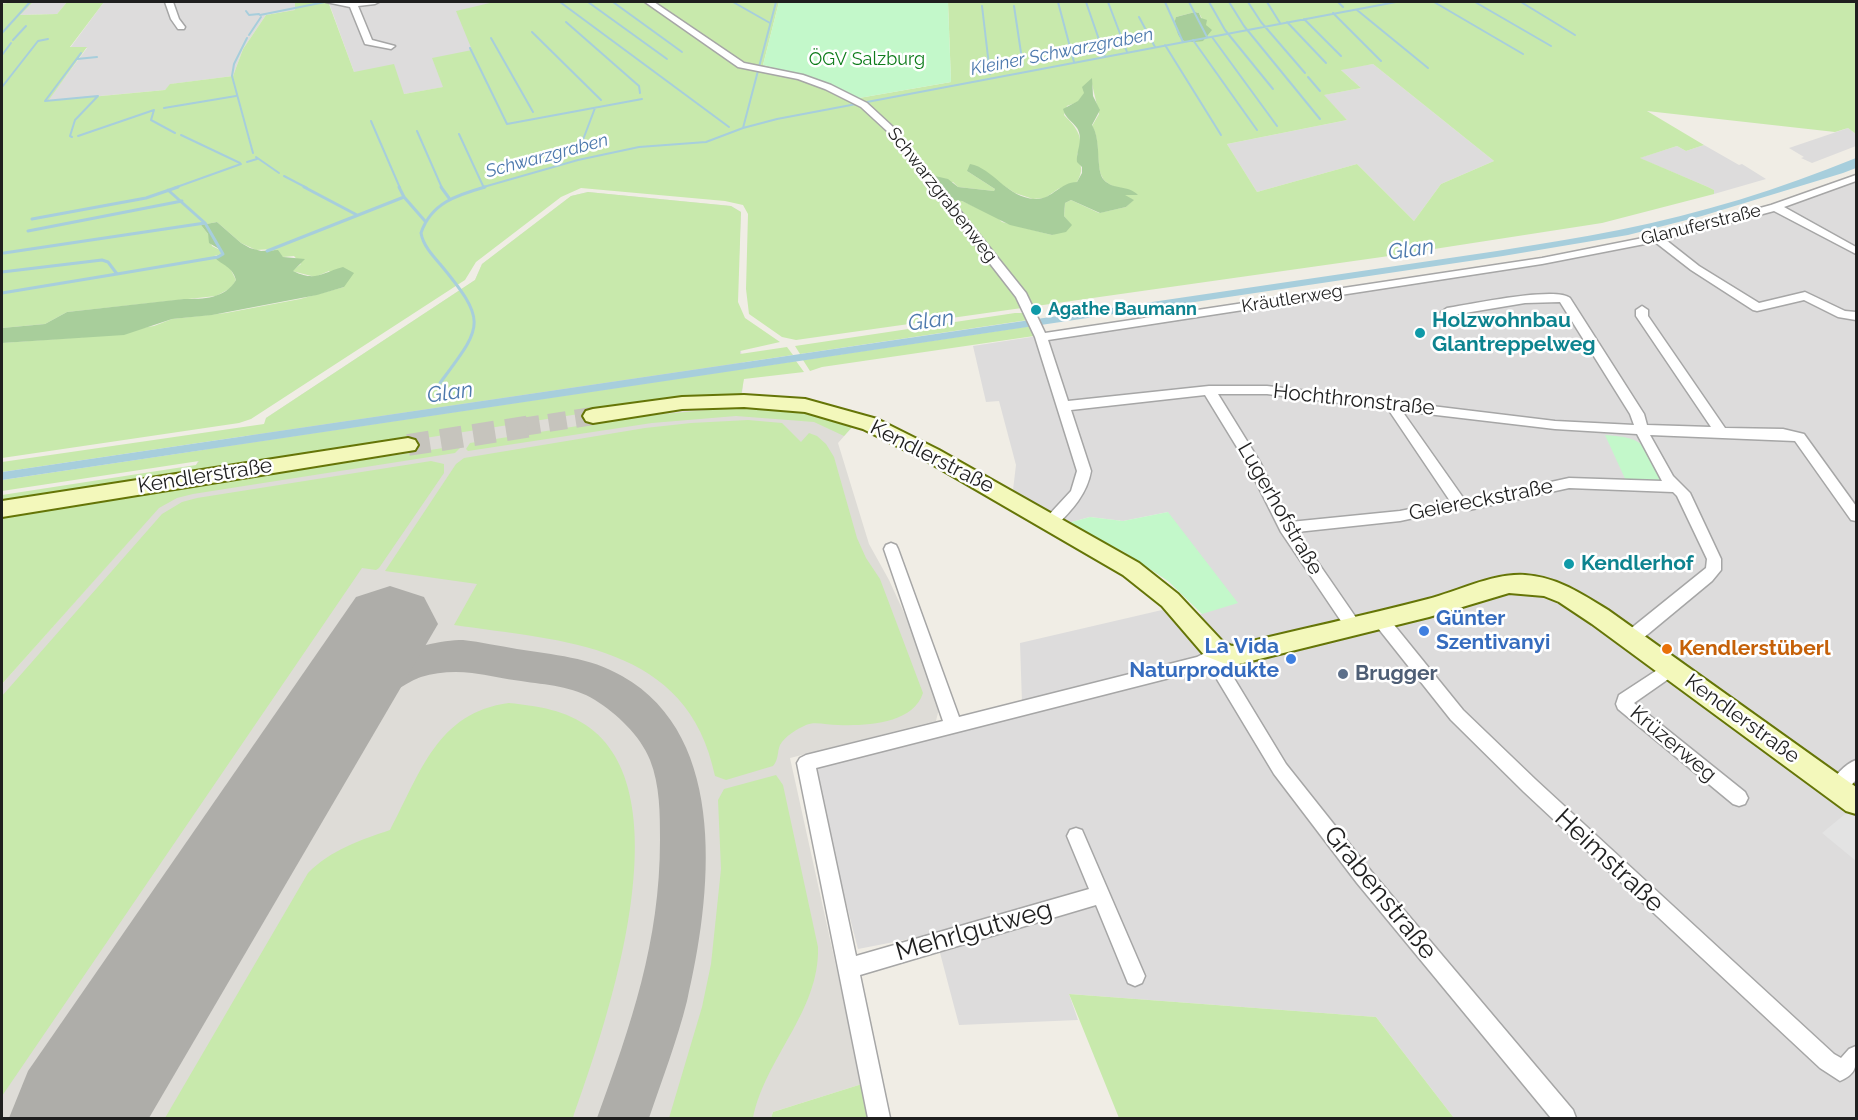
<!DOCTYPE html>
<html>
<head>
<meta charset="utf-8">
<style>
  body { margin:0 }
  #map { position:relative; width:1858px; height:1120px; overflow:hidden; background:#f0ede5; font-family:Raleway,sans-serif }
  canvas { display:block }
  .frame { position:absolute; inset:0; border:3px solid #1f1f1f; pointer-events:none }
</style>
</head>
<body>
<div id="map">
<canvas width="1858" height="1120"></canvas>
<div class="frame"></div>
</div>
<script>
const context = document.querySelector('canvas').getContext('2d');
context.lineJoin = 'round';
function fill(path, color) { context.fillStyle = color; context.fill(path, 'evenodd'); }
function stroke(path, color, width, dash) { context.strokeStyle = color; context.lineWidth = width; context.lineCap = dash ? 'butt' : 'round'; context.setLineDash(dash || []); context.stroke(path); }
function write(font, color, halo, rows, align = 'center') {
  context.font = font + ' Raleway,sans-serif'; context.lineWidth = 5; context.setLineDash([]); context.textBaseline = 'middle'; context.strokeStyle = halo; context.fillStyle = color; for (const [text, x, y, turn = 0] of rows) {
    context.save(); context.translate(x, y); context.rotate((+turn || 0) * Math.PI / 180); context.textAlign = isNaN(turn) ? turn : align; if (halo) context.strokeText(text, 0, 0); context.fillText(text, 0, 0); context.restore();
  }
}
fill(new Path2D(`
  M33 2H67L57 14 19 15Z
  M104 2H295L296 10 266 15 243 49 233 76 171 84 165 90 47 101 87 48H70Z
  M343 2H495L472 50 444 87 404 94 354 72 329 3Z
  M1373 64 1494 161 1441 184 1414 221 1357 164 1257 192 1227 144 1347 120 1323 95 1361 88 1340 69Z
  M1848 128 1856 134V146L1812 163 1801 158 1804 157 1789 148Z
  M1704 145 1739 165 1742 164 1766 179 1714 194V190L1708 187 1639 158 1677 146 1686 151Z
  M1856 174V1118H1454L1376 1017 1069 994 1078 1020 959 1025 935 934 858 949 809 759 1022 703 1020 643 1162 610 1202 614 1168 512 1123 521 1090 517 1068 523 1013 490 1016 465 999 401 986 402 973 346 1534 259 1657 235 1716 220 1773 205Z`), '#dddcdc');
fill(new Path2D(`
  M588 192 731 206 741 212 736 322 744 369 741 407 797 412 854 425 838 443 869 544 889 580 942 696 936 721 790 758 862 1084 773 1112 771 1118H2V684L196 465 203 450 250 435 265 424 266 418 475 280 482 264 571 196Z`), '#dedcd7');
fill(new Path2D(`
  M13 2H33L20 15 57 14 67 2H104L70 47H87L48 101 165 90 170 84 233 76 243 49 266 15 295 10V2H343L329 4 354 72 394 64 404 94 443 87 432 58 472 50 456 11 494 2H779L763 65 803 75 859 98 951 82 948 2H1856V134L1848 128 1835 132 1647 111 1704 145 1686 151 1677 146 1640 158 1708 187 1714 190V194L1602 223 1389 256 796 340 782 337 749 314 746 289 748 214 743 205 725 201 581 188 561 197 476 262 465 280 251 419 239 423 2 458V343L84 337 154 326 172 319 226 313 300 299 344 287 329 271 315 277 292 271 301 264 294 256 283 257 272 249 256 250 241 243 217 222 201 225 208 234 212 246 220 250 222 254 214 256 229 266 236 280 231 288 216 296 67 312 45 324 2 328V4ZM1195 12 1199 13 1209 32 1207 35 1176 27 1175 24 1176 17ZM1373 64 1494 161 1441 184 1414 221 1357 164 1257 192 1227 144 1347 120 1324 95 1361 88 1341 70ZM1092 84 1099 114 1092 126C1102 141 1094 170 1105 181 1113 188 1127 191 1137 195H1123L1133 200 1126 207 1099 213 1071 200 1065 203 1064 216 1071 225 1052 235 1002 222 996 216 946 194 939 184 953 182 958 187 994 191 995 189 967 171 992 178 1015 193 1033 199 1045 198 1058 189 1077 182C1083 171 1082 167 1077 155 1085 138 1077 128 1064 115L1067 106 1078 102Z
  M588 192 731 206 741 212 738 302 745 318 780 342 740 351V354L787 347 793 355 2 472V462L264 424 266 418 475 280 482 264 571 196Z
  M1015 313H1023L1028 320 800 354 795 346Z
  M1031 326 1034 336 822 367 810 371 803 360Z
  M796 361 804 372 744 379 741 396 643 404 2 504V495L196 465 199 461 2 491V480Z
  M741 407 797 412 854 425 844 436 814 422 736 416 652 423 468 451 466 449 470 443 641 416Z
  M748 420 782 423 801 442 809 433 817 436 826 444 834 457 857 538 866 558 880 579 923 693C913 724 866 726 838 725 828 725 814 721 806 725 797 729 785 736 780 745 777 752 779 759 773 766L726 780 715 776C688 643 562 641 454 625L477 584 385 571 456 464 464 458 645 428 691 423Z
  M463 445 455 453 193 494 177 498 159 508 2 684V515Z
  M431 461 444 464V473L379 568 376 570 362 568 2 1096V696L162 514 182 502 197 498Z
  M509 703C538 706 566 710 590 728 685 799 605 1028 573 1118H165L308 873C331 850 360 840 390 830 420 774 437 712 509 703Z
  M776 775 783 785 818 947C820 1011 765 1058 753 1118H669L702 1007 711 964 721 869 718 800 724 789Z
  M1069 994 1376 1017 1454 1118H1119Z
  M862 1084 869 1118H771L773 1112Z`), '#c8e9ac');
fill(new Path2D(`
  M1195 12 1199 13 1201 18 1207 20 1206 25 1212 30 1203 41C1188 43 1179 44 1176 27 1175 17 1173 27 1176 17Z
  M1092 78 1093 96 1100 110 1092 125C1102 141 1095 170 1104 180 1113 190 1129 185 1138 195H1125L1134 200 1126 207 1100 213 1071 200 1065 203 1064 216 1072 225 1066 232 1052 235 1010 225 962 201 953 200 935 181V176L948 179 958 187 994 191 995 189 967 171 970 164C993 168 1007 198 1035 199 1052 200 1060 182 1077 182L1082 173V167L1077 162C1076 151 1084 139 1077 128 1072 121 1065 118 1063 109L1078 101 1084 93 1082 87Z
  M217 222 241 243 250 248 261 251 278 250 283 257 305 259 293 271C316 282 321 273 343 267L354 273 344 287 317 295 212 315 172 319 124 335 2 343V328L45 324 67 312 184 299C203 299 225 299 236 280 232 266 223 266 214 257L221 254V250L209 243 208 234 201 225Z`), '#a8ce9b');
fill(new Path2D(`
  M779 2H948L951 82 859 98 803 75 763 65Z
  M1605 435C1649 438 1644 446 1662 483H1627Z
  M1168 512 1238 603 1202 614 1168 581 1124 552 1068 523 1090 517 1123 521Z`), '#c3f8ca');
fill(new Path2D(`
  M1850 810 1856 815V861L1822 833Z`), '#e3e3e3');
fill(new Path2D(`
  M1856 158V168L1843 173 1702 216 1628 235 1503 256 2 480V472L1497 251C1538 244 1579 238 1619 230 1700 214 1780 189 1856 158Z`), '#a7cedc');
stroke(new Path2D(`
  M560 2 729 127
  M588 2 667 59
  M613 2 682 52
  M733 2 770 23
  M1058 2 1074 62
  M1086 2 1105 57
  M1108 2 1127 52
  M1165 2 1183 42
  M1189 2 1207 37
  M1209 2 1225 30 1273 89
  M1229 2 1244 26 1320 119
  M1248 2 1261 22 1305 73
  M1267 2 1280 23
  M1338 2 1343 7
  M1434 2 1523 54
  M1475 2 1551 46
  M1521 2 1575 35
  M982 6 990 74
  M1014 6 1023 66
  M1357 10 1428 68
  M246 11 249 15 259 14
  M1333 13 1381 61
  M260 15 325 2
  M1139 17 1155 47
  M1304 19 1341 56
  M566 22 639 86 640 93
  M1287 22 1326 63
  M532 32 601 100
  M2 33 30 2
  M249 35 261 17
  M1212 37 1277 126
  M247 38 234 64 232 76 253 153
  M491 38 533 112
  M13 40 26 26
  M1193 40 1257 130
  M1165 45 1221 135
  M470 48 507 124 642 99
  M2 55 11 43
  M77 59 97 57
  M1308 77 1320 91
  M2 87 38 41 48 39
  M164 108 236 96
  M371 121 400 188
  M743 128 777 119 1396 2
  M417 131 442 188
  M459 134 484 188
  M181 135 240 163
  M78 136 154 110 151 120 175 133
  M72 137 70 136 75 120 98 96 45 101 81 53
  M578 153 595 108
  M256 157 279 173
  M247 162 257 159
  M284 176 307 188
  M174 188 241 164
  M480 188 578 160 639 147 706 142 743 128 776 2`), '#a7cedc', 2);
stroke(new Path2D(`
  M304 187 357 215
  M399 187 404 197 425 221
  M441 187 449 198
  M32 219 146 198 178 187
  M28 231 182 201
  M267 251 404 197
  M4 253 205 223
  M2 272 102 260 108 262 117 274 218 257 223 254 205 223 168 190
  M2 293 117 274
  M440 383C482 326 489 323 440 264 432 255 423 245 421 233 431 203 457 195 485 187`), '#a7cedc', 3);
fill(new Path2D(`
  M463 640C481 642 499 646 517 649 553 655 590 657 622 676 731 737 711 899 687 1001 677 1041 662 1080 649 1118H597C631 1025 660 942 660 840 660 814 660 785 650 760 640 735 617 714 595 700 573 686 546 685 521 681 504 679 488 675 472 673 455 671 437 672 421 677 400 684 347 726 335 725 331 724 326 721 322 720L316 708C335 669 421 640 463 640Z`), '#aeada9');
fill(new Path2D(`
  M390 586 424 597 438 624 149 1118H9L28 1071 356 597Z`), '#aeada9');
stroke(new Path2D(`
  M522 427 593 416`), '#c6c4bd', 18, [18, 9]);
stroke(new Path2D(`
  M408 445 532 426`), '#c6c4bd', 22, [22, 11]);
const street = new Path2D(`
  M165 2H173L179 19 185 27 184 29H178L171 19Z
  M326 2H379L375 4 358 6 372 40 395 46 391 49 365 44 350 7Z
  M645 2H654L744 63 803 75 831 85 867 103 893 127 1026 293 1045 333 1542 258 1668 233 1771 205 1856 175V181L1784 207 1856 247V254L1774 211 1666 240 1699 266 1759 303 1805 292 1845 311 1856 312V320L1838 317 1804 300 1757 311 1753 310 1691 270 1655 242 1542 264 1048 340 1068 401 1209 386H1267L1555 421 1634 425 1630 414 1560 302 1525 303 1447 316 1441 312 1447 308C1468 305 1556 286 1570 298L1644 414 1647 425 1711 427 1636 316V310L1642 306 1648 310V316L1725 428 1783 429 1804 434 1856 506V521L1851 520 1795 441 1650 435 1673 476 1690 493 1721 559V570L1712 581 1636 644 1630 645 1624 644 1622 639 1624 634 1706 568 1707 559 1677 496 1673 492 1569 488 1469 510 1460 508 1400 521 1297 532 1359 622 1361 626 1359 630 1353 632 1347 630 1281 532 1246 462 1205 395 1071 410 1091 471C1087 494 1072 510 1056 526H1046L1044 522 1046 518 1071 491 1077 471 1035 337 1016 297 887 131 861 107 825 89 798 79 738 67ZM1218 394H1267L1388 409 1450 501 1400 511 1290 522 1260 462ZM1402 411 1555 429 1637 434 1662 481 1569 478 1469 500 1464 499Z
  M891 543 896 545 898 549 959 717 1197 657 1219 646 1225 648 1229 670 1286 764 1371 871 1573 1110 1576 1118H1551L1357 883 1274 774 1215 676 1212 665 1201 670 816 768 856 956 1089 889 1067 836 1070 830 1076 828 1082 830 1145 976 1142 983 1135 986 1128 983 1096 905 860 975 890 1118H868L797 763 800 758 806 755 943 721 884 549 886 545Z
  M1380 613 1386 615 1463 710 1536 780 1834 1054 1841 1058 1849 1049 1856 1046C1856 1066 1858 1073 1840 1081L1820 1068 1524 792 1451 720 1374 623 1372 619 1374 615Z
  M1671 661 1677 663 1679 668 1677 673 1634 703 1745 792 1748 798 1745 804 1739 806 1733 804 1618 709 1616 704 1619 695Z
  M1856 760V780L1843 794 1837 796 1831 794 1828 788C1833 777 1845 764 1856 760Z`);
const secondary = new Path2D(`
  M744 395 805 399 877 419 939 450 1139 563 1178 594 1223 642 1232 646C1297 630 1363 616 1428 599 1459 591 1493 573 1525 575 1557 577 1582 594 1608 610L1856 787V814L1846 811 1592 624 1559 602 1544 596 1509 593 1429 617 1231 666 1205 656 1162 606 1123 575 925 460 863 429 805 412 744 407 682 409 593 423 586 421 583 416 586 411 593 409 682 397Z
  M408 438 415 440 418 445 415 450 2 517V501Z`);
stroke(street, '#a6a6a6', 3);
stroke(secondary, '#657507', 4);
fill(street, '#fff');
fill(secondary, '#f3f8bb');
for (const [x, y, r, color] of [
  [1036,310,6,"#0f9aa8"],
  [1420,333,6,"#0f9aa8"],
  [1569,564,6,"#0f9aa8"],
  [1424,631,6,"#3f7fe0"],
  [1667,649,6,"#e8710a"],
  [1291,659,6,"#3f7fe0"],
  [1343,674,6,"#5c6f8a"]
]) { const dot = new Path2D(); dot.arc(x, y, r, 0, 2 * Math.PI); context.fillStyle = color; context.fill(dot); stroke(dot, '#fff', 2); }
write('italic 18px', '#4d79ad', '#fff', [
  ["Kleiner Schwarzgraben",1062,52,-11],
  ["Schwarzgraben",547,156,-15]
]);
write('18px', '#0e7c1b', '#fff', [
  ["ÖGV Salzburg",867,60]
]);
write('18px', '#1f1f1f', '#fff', [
  ["Schwarzgrabenweg",942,195,52],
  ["Glanuferstraße",1701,225,-14],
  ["Kräutlerweg",1292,299,-9]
]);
write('bold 18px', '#0d838f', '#fff', [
  ["Agathe Baumann",1048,310]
], 'left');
write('bold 21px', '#0d838f', '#fff', [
  ["Holzwohnbau",1432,321],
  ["Glantreppelweg",1432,345],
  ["Kendlerhof",1581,564]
], 'left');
write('21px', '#1f1f1f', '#fff', [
  ["Hochthronstraße",1354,400,6],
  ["Kendlerstraße",932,457,27],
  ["Kendlerstraße",205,476,-9],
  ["Geiereckstraße",1481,500,-11],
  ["Lugerhofstraße",1280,509,60],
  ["Kendlerstraße",1742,719,36],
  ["Krüzerweg",1673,744,40]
]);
write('bold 21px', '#366cbe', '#fff', [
  ["Günter",1436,619],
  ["Szentivanyi",1436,643],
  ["La Vida",1279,647,"right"],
  ["Naturprodukte",1279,671,"right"]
], 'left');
write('bold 21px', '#c56008', '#fff', [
  ["Kendlerstüberl",1679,649]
], 'left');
write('bold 21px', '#4e5e75', '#fff', [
  ["Brugger",1355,674]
], 'left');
write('italic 22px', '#4d79ad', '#fff', [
  ["Glan",1411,250,-8],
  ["Glan",931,321,-8],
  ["Glan",450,393,-8]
]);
write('26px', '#1f1f1f', '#fff', [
  ["Heimstraße",1609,861,43],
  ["Grabenstraße",1380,893,51],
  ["Mehrlgutweg",974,931,-16]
]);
</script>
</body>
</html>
